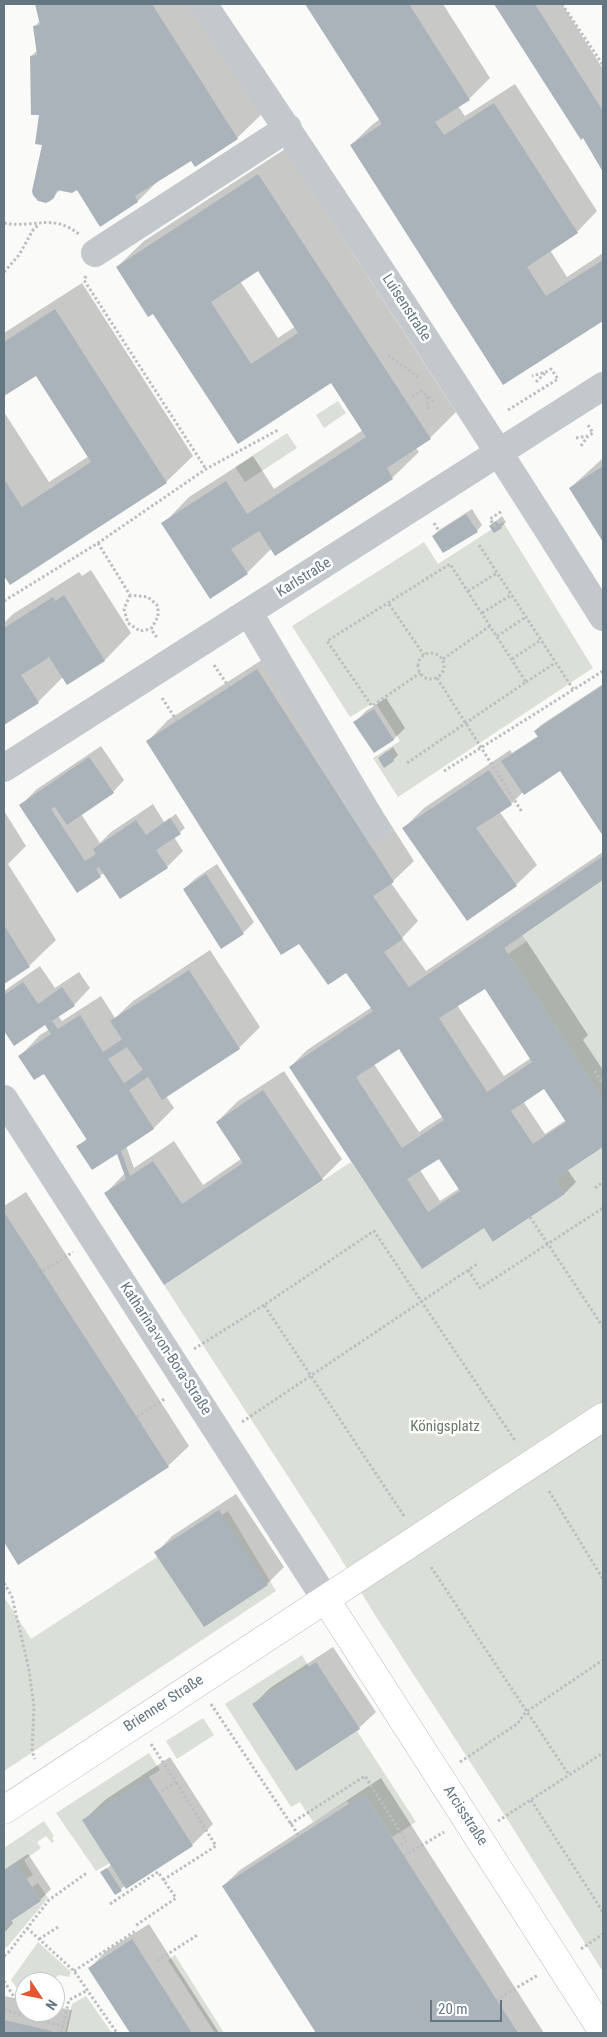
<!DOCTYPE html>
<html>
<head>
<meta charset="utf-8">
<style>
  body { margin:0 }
  #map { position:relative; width:607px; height:2037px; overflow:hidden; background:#fafaf8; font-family:"Roboto Condensed",sans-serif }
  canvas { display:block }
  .frame { position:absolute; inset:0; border:5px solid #657683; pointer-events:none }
  .north { position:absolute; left:15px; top:1972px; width:50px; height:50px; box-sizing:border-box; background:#fff; border:1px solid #c1c8cd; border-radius:50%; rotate:124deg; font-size:14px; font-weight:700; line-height:20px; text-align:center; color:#657683 }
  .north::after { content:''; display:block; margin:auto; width:18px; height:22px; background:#e4572e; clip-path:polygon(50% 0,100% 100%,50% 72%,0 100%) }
  .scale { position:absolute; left:430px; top:2000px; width:72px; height:22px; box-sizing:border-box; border:2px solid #657683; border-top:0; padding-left:6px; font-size:15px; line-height:18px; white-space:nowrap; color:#657683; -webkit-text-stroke:4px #fff; paint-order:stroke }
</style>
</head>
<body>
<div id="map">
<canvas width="607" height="2037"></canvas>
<div class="frame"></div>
<div class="north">N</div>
<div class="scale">20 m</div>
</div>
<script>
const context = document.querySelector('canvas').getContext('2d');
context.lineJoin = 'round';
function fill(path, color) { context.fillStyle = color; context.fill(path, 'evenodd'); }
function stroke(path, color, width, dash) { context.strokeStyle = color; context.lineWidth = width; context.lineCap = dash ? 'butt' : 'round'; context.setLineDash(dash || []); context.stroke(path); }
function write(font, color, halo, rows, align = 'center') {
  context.font = font + ' "Roboto Condensed",sans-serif'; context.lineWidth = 5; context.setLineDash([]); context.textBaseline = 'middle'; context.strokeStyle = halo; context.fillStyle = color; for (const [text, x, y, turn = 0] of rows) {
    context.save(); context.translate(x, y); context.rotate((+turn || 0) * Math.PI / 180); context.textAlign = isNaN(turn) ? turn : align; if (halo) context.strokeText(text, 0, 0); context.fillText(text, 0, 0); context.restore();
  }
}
fill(new Path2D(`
  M338 401 346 413 324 428 316 415Z
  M287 433 297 448 245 482 235 467Z
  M503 522 593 668 398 797 373 758 400 741 375 702 350 717 292 626 424 542 438 564Z
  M603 880V1099L508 954 527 941 523 935Z
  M603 1147V1972L502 1811 375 1615 335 1549 164 1285 351 1162 422 1268 484 1228 494 1242 565 1194 555 1179Z
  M228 1511 276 1591 4 1771V1597L31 1639Z
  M302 1655 309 1667 252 1704 296 1771 357 1731 416 1822 392 1837 364 1794 349 1804 347 1801 313 1822 300 1802 291 1807 225 1704Z
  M203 1718 214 1735 177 1759 166 1741Z
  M149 1753 160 1770 83 1820 110 1863 96 1871 56 1813Z
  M44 1821 54 1836 52 1838 54 1841 52 1843 46 1836 37 1842 41 1848 24 1860 33 1875 26 1879 17 1864 4 1872V1848Z
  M38 1883 48 1898 8 1946 4 1949V1926L41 1901 32 1887Z
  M38 1942 71 1972 69 1977 59 1975 49 1982H25V1999L11 1980Z
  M175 1955 224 2033H215L168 1960Z
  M86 1996 112 2033H65L72 2004Z`), '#dadfd7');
fill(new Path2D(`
  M36 4H195L264 112 237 138 192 159 161 178 138 201 100 226 77 189H61L53 197 31 56 38 50 34 27 40 21Z
  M307 4H443L490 78 469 99 458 106 465 116 515 84 597 211 577 232 550 250 567 277 603 253V319L503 384 351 145 372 125 380 119Z
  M496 4H562L603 69V170L593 154 589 134 581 138Z
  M285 149 456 412 430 438 416 448 419 452 392 478 271 549 247 573 163 524 189 497 253 456 274 489 363 430 332 381 238 443 153 312 117 267 144 241ZM258 269 296 326 278 338 240 281Z
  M82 283 193 456 166 482 10 584 4 574V412L49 482 89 456 36 374 4 395V333Z
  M603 458V540L570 488Z
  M472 509 482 525 477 531 433 536 439 530Z
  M502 516 506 522 501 527 490 526Z
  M91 570 131 633 105 660 67 684 63 677 38 702 4 723V623L13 614 79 572 82 576Z
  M279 649 414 861 391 883 418 921 402 938 426 971 603 852V878L522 934 588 1035 583 1040 603 1070V1145L567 1169 576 1182 565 1193 494 1240 484 1226 422 1267 290 1067 307 1050 372 1007 346 971 148 741 168 720ZM485 987 531 1058 504 1076 457 1005ZM399 1048 443 1116 419 1132 374 1064ZM544 1087 566 1120 545 1134 523 1101ZM439 1157 460 1188 440 1201 420 1170Z
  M603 684V833L560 769 523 792 511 804 499 811 537 865 516 885 404 828 424 808 510 750 512 753 538 736 535 731 541 725Z
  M386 698 405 728 394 739 374 752 355 722 366 711Z
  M101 746 124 780 113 792 81 814 100 843 111 832 153 804 164 822 176 814 185 828 174 837 183 851 167 867 104 873 77 891 21 805 37 789Z
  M393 747 398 755 393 760 379 758Z
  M4 811 26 846 8 864 56 940 29 966 4 983Z
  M217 864 254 922 243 933 184 889 196 878Z
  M210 950 260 1027 239 1048 166 1096 174 1108 154 1128 126 1146 134 1168 174 1141 203 1185 241 1159 217 1122 238 1101 284 1071 342 1159 322 1179 164 1283 106 1193 125 1173 117 1152 78 1147 87 1138 44 1072 20 1056 40 1035 50 1029V1021L14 1044 4 1029V991L40 966 55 988 79 972 90 988 74 1005 58 1016 62 1021 101 996 115 1018 133 1001Z
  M26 1192 189 1446 168 1466 19 1563 4 1540V1206Z
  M236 1494 284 1567 267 1584 205 1626 156 1553 172 1536Z
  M333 1647 376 1712 359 1728 296 1769 254 1704 270 1688Z
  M170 1757 213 1824 192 1845 127 1887 126 1885 115 1894 102 1873 112 1864 84 1820 105 1800Z
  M381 1778 544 2033H318L223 1886 240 1870Z
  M28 1854 51 1889 40 1900 11 1920 13 1923 4 1933V1870Z
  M149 1924 219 2033H132L90 1968 106 1951Z
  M4 1996 25 2000V2012H55V2007L72 2010 67 2033H4Z`), '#0003');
fill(new Path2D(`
  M35 4H152L238 139 195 167 191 161 135 196 138 202 100 227 77 190 72 193 57 190 54 198 50 201 46 203 38 201 33 195 32 191 42 145 35 144 39 115H31L30 56 37 55 33 26 40 25Z
  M305 4H409L470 100 435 122 444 135 494 103 578 233 527 267 546 296 603 260V321L503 385 350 145 382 124Z
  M494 4H535L603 111V172L583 138 581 140Z
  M258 174 431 439 387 468 393 479 275 556 259 531 231 549 248 574 210 599 161 523 226 481 247 514 366 437 331 383 238 444 153 314 148 317 116 267ZM258 271 298 333 251 364 211 302Z
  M55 309 167 483 10 585 4 576V479L22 507 91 462 36 376 4 396V342Z
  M603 466V542L569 488Z
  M466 514 478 532 443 553 432 536Z
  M496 521 502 528 494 533 489 526Z
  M64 595 105 661 67 685 49 657 42 662 21 675 39 703 4 725V628L53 597 55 601Z
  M257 669 394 882 373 896 403 939 384 952 409 987 603 856V880L504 948 603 1099V1147L555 1179 565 1194 493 1242 484 1228 422 1269 289 1067 373 1011 346 973 328 985 299 944 281 955 146 741ZM485 989 532 1062 487 1092 439 1018ZM399 1049 444 1120 402 1148 356 1077ZM544 1089 566 1122 533 1144 511 1111ZM439 1159 460 1191 428 1212 407 1179Z
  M603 685V836L560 771 524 795 501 761 538 737 534 731Z
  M374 709 394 740 374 753 353 722Z
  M387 751 394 761 384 768 378 758Z
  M89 757 114 793 67 825 55 807 51 809 85 861 96 854 93 849 136 820 146 835 170 818 181 834 156 850 168 868 120 899 99 867 96 869 101 877 77 893 19 805Z
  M489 770 512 805 476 828 517 886 467 921 402 828Z
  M206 874 244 934 221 949 183 889Z
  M4 925 30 967 4 984Z
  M189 970 240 1049 162 1100 148 1077 129 1090 154 1129 121 1151 130 1176 153 1161 182 1204 243 1163 216 1122 263 1090 323 1180 164 1285 104 1193 126 1179 117 1154 92 1170 76 1146 87 1140 44 1074 34 1080 18 1056 51 1034 45 1025 14 1046 4 1031V995L23 982 38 1004 62 987 75 1006 52 1021 58 1029 80 1015 103 1052 122 1039 110 1021ZM127 1047 143 1070 124 1083 108 1059Z
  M4 1212 169 1467 18 1565 4 1542Z
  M219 1510 268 1585 204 1627 154 1552Z
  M316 1662 360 1729 296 1771 252 1704Z
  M149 1777 193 1846 126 1889 82 1820Z
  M364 1794 404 1856 518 2033H316L222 1886Z
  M17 1864 41 1901 4 1926V1872Z
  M107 1868 122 1891 115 1895 100 1872Z
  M132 1939 192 2033H130L88 1968Z
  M4 2020 52 2031 51 2033H4Z`), '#aab3b9');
const major = new Path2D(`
  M326 1600 603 2032
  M4 1810 603 1417`);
stroke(major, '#b5babe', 29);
stroke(new Path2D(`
  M562 4 603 65
  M4 223C35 229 52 212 80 235
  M4 272 19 255 33 230 38 225
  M86 276 84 280 206 469
  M388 355 418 377
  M536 382 545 373
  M412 397 421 391 435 403
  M426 397 429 410
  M508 410 558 379 551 369 546 372 532 376
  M576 438 587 436
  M581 446 588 436 593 433 588 425
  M434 523 439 531
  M495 527 490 519 502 511
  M98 543 130 595 148 597 158 606V617L151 629 158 639
  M479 545 573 689
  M468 591 497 573
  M130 595 124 609 128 623 140 631 151 629
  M4 601 98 543 206 469 278 430
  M389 604 424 655
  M482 613 511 595
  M497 636 526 617
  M418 666a13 13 0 1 1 26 0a13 13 0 1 1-26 0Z
  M443 659 490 626
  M512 659 541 640
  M214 665 229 687
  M437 678 522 812
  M526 682 555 663
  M162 698 177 721
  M407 763 526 682 450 564 327 641 372 706 420 673
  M444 771 603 671
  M595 1071 603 1084
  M595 1188 603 1182
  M530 1217 603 1327
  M468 1270 480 1288 603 1208
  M43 1271 73 1252
  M194 1349 264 1305
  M137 1417 166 1398
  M242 1422 477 1264
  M549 1491 603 1579
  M404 1516 264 1305 374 1231 516 1442
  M431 1567 569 1775
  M4 1583 12 1597 29 1670 34 1707 32 1752 35 1759
  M211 1704 299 1836
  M151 1744 176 1782 159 1793
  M460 1762 517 1724 526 1712 603 1660
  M531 1800 603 1912
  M498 1821 603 1753
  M290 1824 365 1776 406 1841 398 1847
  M404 1856 444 1832
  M163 1880 216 1846 176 1782
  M110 1904 158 1872 176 1898 135 1926
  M27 1928 74 1971 117 2033
  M39 1939 58 1927
  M581 1949 603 1934
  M4 1956 8 1953 49 1900 88 1872
  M157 1961 199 1934
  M74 1971 137 1930
  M4 1981 26 2016
  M496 2000 538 1975
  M4 2010 63 2026
  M61 2033 69 2000 88 1990`), '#bbbfc2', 3, [2.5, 2.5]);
stroke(new Path2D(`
  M203 4C340 206 473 410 603 617
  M95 253 288 128
  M249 613 376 828
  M4 768 603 386
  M4 1099 326 1600`), '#c3c8cc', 28);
stroke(major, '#fff', 28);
write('15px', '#657683', '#fff', [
  ["Luisenstraße",406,308,57],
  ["Karlstraße",304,578,-32],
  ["Katharina-von-Bora-Straße",165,1349,57],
  ["Brienner Straße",164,1704,-33],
  ["Arcisstraße",465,1816,57]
]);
write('15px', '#687a64', '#fff', [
  ["Königsplatz",445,1427]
]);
</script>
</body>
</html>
